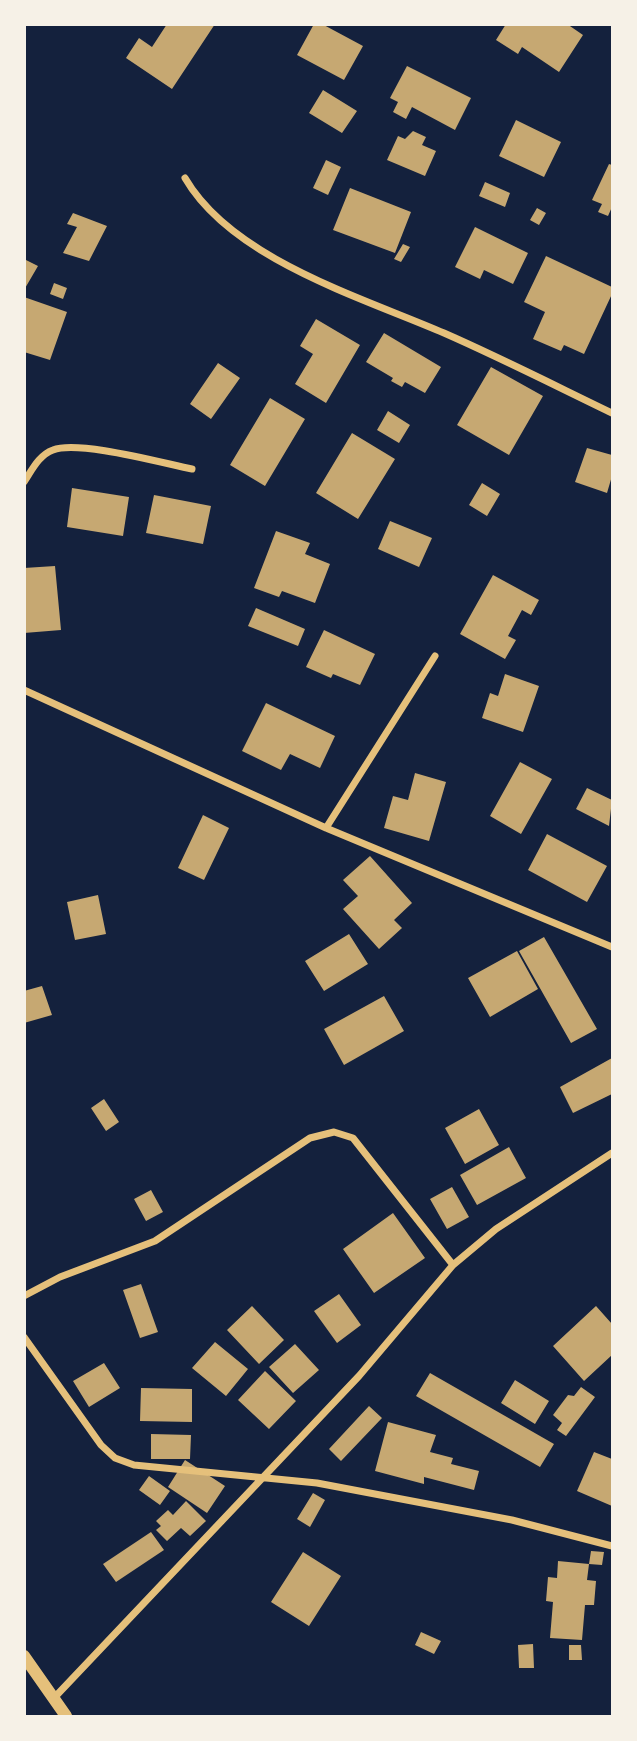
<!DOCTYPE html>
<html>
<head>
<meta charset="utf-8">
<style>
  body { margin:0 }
  #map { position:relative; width:637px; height:1741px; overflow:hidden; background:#14213d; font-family:"Alegreya Sans",sans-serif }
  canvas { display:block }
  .frame { position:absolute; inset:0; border:26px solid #f6f1e7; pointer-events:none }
</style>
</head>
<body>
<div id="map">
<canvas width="637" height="1741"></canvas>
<div class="frame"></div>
</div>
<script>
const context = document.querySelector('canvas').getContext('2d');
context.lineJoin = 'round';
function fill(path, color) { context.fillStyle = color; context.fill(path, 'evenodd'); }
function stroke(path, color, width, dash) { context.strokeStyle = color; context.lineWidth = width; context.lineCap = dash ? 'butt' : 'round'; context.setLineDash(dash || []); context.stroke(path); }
fill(new Path2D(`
  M167 24H215L172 89 126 58 139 38 152 47Z
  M314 24H322L363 46 344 80 297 55Z
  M506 24H567L583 35 559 72 522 47 518 54 496 40Z
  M407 66 471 98 455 130 412 107 406 119 393 112 398 102 390 98Z
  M323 90 357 111 342 133 309 113Z
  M516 120 561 142 544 177 499 156Z
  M413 131 426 137 422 145 436 151 425 176 387 160 398 136 405 139Z
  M326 160 341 167 328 195 313 188Z
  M609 164 612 165V207L608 216 598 212 602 204 592 200Z
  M485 182 510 193 505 207 479 196Z
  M350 188 411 212 395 253 333 230Z
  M537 208 546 213 539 225 530 220Z
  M73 213 107 226 89 261 63 253 77 227 67 224Z
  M475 227 528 253 513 284 484 270 480 279 455 267Z
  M403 244 410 247 401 262 394 259Z
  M546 256 612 287V294L584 354 564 345 561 351 533 339 545 312 524 302Z
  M24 259 38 266 24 290Z
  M54 283 67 288 63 299 50 294Z
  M24 297 67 312 50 360 24 352Z
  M316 319 360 345 326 403 295 384 313 354 300 346Z
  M384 333 441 367 425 393 405 382 402 387 391 381 393 378 366 362Z
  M218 363 240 378 211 419 190 404Z
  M491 367 543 396 509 455 457 425Z
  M270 398 305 419 265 486 230 465Z
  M388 411 410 425 399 443 377 430Z
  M352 433 395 459 358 519 316 493Z
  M587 448 612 455V476L607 493 575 482Z
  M482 483 500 494 487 516 469 505Z
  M72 488 129 497 123 536 67 527Z
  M154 495 211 506 203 544 146 533Z
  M390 521 432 538 419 567 378 549Z
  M276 531 310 543 305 554 330 564 315 603 282 591 279 597 254 588Z
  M55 566 61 630 24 633V568Z
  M493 575 539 600 531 615 522 610 508 636 516 640 505 659 460 634Z
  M256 608 305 629 298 646 248 626Z
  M324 630 375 654 360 685 333 674 331 678 306 667Z
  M505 674 539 686 523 732 482 718 490 693 498 696Z
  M266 703 335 736 320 768 290 754 281 770 242 751Z
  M520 762 552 779 521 834 490 816Z
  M415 773 446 782 429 841 384 828 393 796 408 800Z
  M587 788 612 800 609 826 576 809Z
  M203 815 229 828 204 880 178 868Z
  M547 834 607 866 587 902 528 870Z
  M370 856 412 903 394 920 402 928 379 949 343 909 358 896 343 880Z
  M98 895 106 934 75 940 67 902Z
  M349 934 368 964 324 991 305 961Z
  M544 937 597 1029 571 1043 519 951Z
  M517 951 538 989 490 1017 468 978Z
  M42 986 52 1015 24 1023V991Z
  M384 996 404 1031 344 1065 324 1029Z
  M612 1058V1094L573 1113 560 1087Z
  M104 1099 119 1122 106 1131 91 1108Z
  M479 1109 499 1145 465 1164 445 1128Z
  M509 1147 526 1178 477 1205 460 1175Z
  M452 1187 469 1217 447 1229 430 1199Z
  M151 1190 163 1212 146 1221 134 1199Z
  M393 1213 425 1258 374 1293 343 1249Z
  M141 1284 158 1332 140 1338 123 1290Z
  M339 1294 361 1325 337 1343 314 1311Z
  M252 1306 284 1340 259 1364 227 1330Z
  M596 1306 612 1324V1355L584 1381 553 1346Z
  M215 1342 248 1369 226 1396 192 1368Z
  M295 1344 319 1370 293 1393 269 1367Z
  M104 1363 120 1388 89 1407 73 1381Z
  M265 1371 296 1401 269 1429 238 1400Z
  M430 1373 554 1444 540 1467 416 1396Z
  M515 1380 549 1401 535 1424 501 1403Z
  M581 1387 595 1397 566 1436 557 1430 562 1423 553 1415 568 1395 574 1396Z
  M141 1388 192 1389V1422L140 1421Z
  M369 1406 382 1418 341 1461 329 1449Z
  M388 1422 436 1435 430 1452 453 1458 451 1464 479 1471 474 1490 424 1477V1484L375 1471Z
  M151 1434 191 1435 190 1459H151Z
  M594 1452 612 1459V1506L577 1491Z
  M185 1460 225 1486 207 1513 168 1487Z
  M149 1476 170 1491 160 1505 139 1490Z
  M313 1493 325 1500 310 1527 297 1519Z
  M186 1501 206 1521 190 1536 181 1528 167 1541 156 1530 161 1526 156 1521 168 1510 173 1515Z
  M151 1532 164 1550 116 1582 103 1564Z
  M591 1551 604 1552 602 1565 589 1564Z
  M303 1552 341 1576 309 1626 271 1602Z
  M558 1561 589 1564 587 1580 596 1581 594 1605H585L582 1640 550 1638 553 1602 546 1601 548 1577 557 1578Z
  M421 1632 441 1641 434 1654 415 1645Z
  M533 1644 534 1668H519L518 1645Z
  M569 1645H581L582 1660H569Z`), '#c6a872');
stroke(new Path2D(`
  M185 178C232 259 361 297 444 333 501 358 556 386 612 413
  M24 482C32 470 39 455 53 450 78 440 162 463 192 469
  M24 690 326 828 612 947
  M326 828 435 656
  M24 1296 60 1277 155 1241 310 1138 334 1132 353 1138 453 1265
  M24 1337 101 1445 115 1458 134 1465 317 1483 512 1520 612 1546
  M54 1698 359 1376 453 1265 496 1229 612 1153`), '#e5c07b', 7);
stroke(new Path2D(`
  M24 1656 66 1716`), '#e5c07b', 12);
</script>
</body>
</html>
